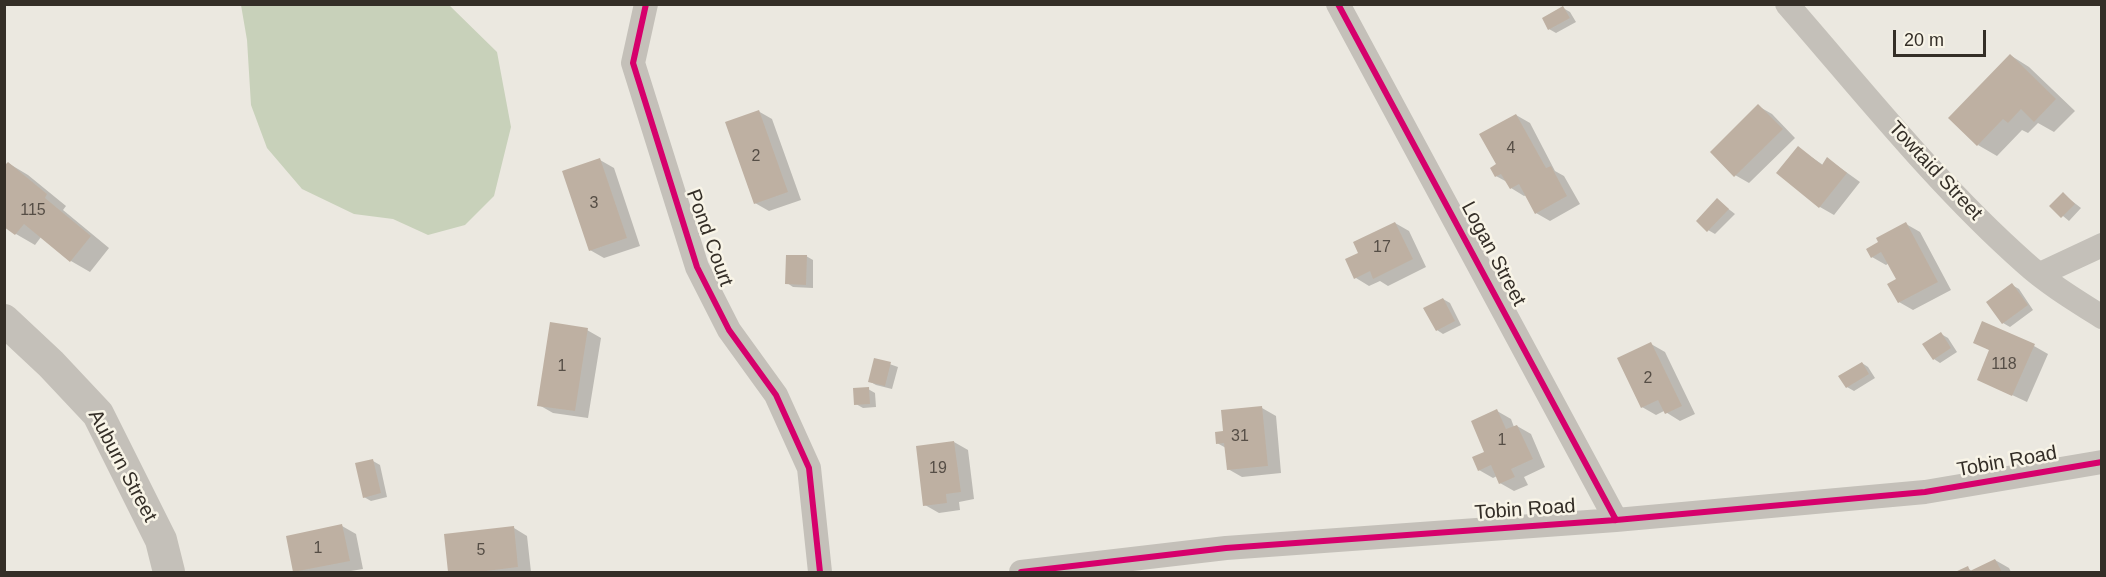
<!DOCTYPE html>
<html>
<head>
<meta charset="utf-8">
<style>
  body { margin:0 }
  #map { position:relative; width:2106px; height:577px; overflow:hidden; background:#ebe8e0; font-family:Helvetica,sans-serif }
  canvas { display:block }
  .frame { position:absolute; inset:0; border:6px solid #342e27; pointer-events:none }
  .scale { position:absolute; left:1893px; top:30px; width:93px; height:27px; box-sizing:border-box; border:3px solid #342e27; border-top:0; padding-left:8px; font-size:18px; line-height:21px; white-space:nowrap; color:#342e27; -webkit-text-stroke:4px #f8f4e7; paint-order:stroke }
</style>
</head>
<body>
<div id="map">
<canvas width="2106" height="577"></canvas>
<div class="frame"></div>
<div class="scale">20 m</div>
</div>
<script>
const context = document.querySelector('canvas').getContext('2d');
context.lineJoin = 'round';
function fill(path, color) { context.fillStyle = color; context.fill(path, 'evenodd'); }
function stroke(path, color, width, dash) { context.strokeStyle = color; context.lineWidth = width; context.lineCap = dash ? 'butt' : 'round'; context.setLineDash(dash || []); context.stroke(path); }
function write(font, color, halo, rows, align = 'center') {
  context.font = font + ' Helvetica,sans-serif'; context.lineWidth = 5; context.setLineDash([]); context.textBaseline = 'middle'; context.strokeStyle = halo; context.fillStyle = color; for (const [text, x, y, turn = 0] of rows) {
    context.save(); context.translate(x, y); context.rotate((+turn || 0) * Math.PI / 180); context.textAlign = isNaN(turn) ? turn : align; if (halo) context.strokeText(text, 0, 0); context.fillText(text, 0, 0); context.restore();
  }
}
fill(new Path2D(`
  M241 5H449L497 52 511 127 494 196 465 225 428 235 393 219 354 214 302 189 267 148 251 105 247 40Z`), '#c8d1ba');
fill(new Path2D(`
  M1563 8 1570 12 1576 22 1556 33 1549 29Z
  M2010 55 2029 67 2075 111 2054 132 2038 123 2028 133 2022 130 1997 156 1978 145Z
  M1758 106 1772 114 1795 138 1749 183 1735 175Z
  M758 111 772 119 801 200 769 211 755 203Z
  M1516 115 1530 123 1555 171 1564 176 1580 204 1550 221 1536 213 1527 195 1524 196 1511 188 1507 182 1496 176 1498 165Z
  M1798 148 1823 165 1828 159 1860 182 1834 215 1820 207 1778 173Z
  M600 160 614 168 640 246 604 258 590 250Z
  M8 163 28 175 66 206 63 210 109 248 90 272 71 261 41 237 35 245 16 234Z
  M2063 194 2081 208 2069 221 2051 206Z
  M1717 200 1735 214 1715 234 1708 230Z
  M1395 223 1409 231 1426 267 1388 286 1380 281 1369 286 1356 278 1360 254Z
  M1906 224 1920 232 1951 290 1913 310 1899 302 1898 280 1889 263 1886 265 1872 257Z
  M806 256 813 260V288L793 287 787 283Z
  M2012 285 2019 289 2033 310 2010 327 2003 323Z
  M1443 299 1450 303 1461 325 1443 334 1437 330Z
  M587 330 601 338 588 418 553 413 539 405Z
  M1941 334 1948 338 1957 352 1940 363 1934 359Z
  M1975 342 2034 346 2048 354 2027 402 1978 379 1991 351Z
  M1651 344 1665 352 1695 414 1680 421 1664 411 1656 415 1642 407Z
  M875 359 898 367 892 389 876 385 869 381Z
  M1862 363 1868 367 1875 378 1854 391 1847 387 1841 376Z
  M868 389 875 393 876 407 863 408 856 404Z
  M1262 408 1276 416 1281 473 1242 477 1228 469 1226 448 1217 443 1224 433Z
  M1497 411 1511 419 1514 427 1517 426 1531 434 1545 467 1524 477 1528 485 1514 491 1500 483 1497 476 1493 478 1479 470 1486 452Z
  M954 442 968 450 974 499 959 502 960 510 939 513 925 505Z
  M373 461 380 465 387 497 371 501 364 497Z
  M342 526 356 534 363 569 345 572H295L288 537Z
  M514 528 527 536 531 572H450L446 535Z
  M1995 560 2009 568 2011 572H1958L1967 568 1972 571Z`), '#0003');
fill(new Path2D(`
  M1563 6 1570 18 1548 30 1542 18Z
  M2010 54 2056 99 2034 122 2021 109 2008 123 2003 119 1977 146 1948 118Z
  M1758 104 1783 129 1734 177 1710 152Z
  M759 110 788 192 754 204 725 122Z
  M1516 114 1546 168 1551 166 1567 196 1535 214 1519 184 1510 189 1501 174 1495 177 1490 168 1496 164 1479 134Z
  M1798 146 1822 165 1827 157 1847 173 1819 208 1776 173Z
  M600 158 627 238 589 251 562 171Z
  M8 162 47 194 45 198 91 236 70 262 24 224 15 235 4 227V166Z
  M2063 192 2075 204 2061 218 2049 206Z
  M1717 198 1729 209 1707 232 1696 221Z
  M1395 222 1413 259 1373 279 1370 271 1354 279 1345 259 1358 253 1353 242Z
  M1906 222 1938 282 1898 303 1887 284 1896 279 1881 252 1871 258 1866 249 1878 242 1876 238Z
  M786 255H807L806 285 785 284Z
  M2012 283 2028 305 2002 324 1986 302Z
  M1443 298 1455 321 1436 331 1423 308Z
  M1982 321 2035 344 2012 396 1977 380 1989 350 1973 343Z
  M550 322 588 328 575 411 537 406Z
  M1941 332 1951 348 1933 360 1922 344Z
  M1651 342 1682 406 1665 414 1658 400 1641 408 1617 358Z
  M874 358 891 362 885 386 868 382Z
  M1862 362 1869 374 1846 388 1838 376Z
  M869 387 870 404 854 405 853 388Z
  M1262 406 1268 466 1227 470 1224 443 1216 444 1215 432 1223 431 1221 410Z
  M1497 409 1506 429 1517 425 1533 459 1511 469 1515 477 1499 484 1491 465 1478 471 1472 457 1484 452 1471 421Z
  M954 441 961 492 946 494 947 503 923 506 916 446Z
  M373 459 381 493 363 498 355 463Z
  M342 524 350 561 293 572 286 536Z
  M514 526 518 567 478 572H448L444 534Z
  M1995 559 2002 572H1955L1968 566 1970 571Z`), '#beb0a2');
stroke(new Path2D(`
  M646 4 633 63 697 267 729 330 776 395 809 468 820 572
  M1338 4 1616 520
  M1787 4C1863 91 1938 186 2024 262 2047 283 2075 300 2102 317
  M2040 274 2102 245
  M1021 572 1226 548 1616 520 1925 492 2102 462`), '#c4c0b9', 24);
stroke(new Path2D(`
  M4 320 51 364 98 414 161 540 169 572`), '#c4c0b9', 32);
stroke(new Path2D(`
  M646 4 633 63 697 267 729 330 776 395 809 468 820 572
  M1338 4 1616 520
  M1021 572 1226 548 1616 520 1925 492 2102 462`), '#d6006c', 6);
write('16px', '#564e46', null, [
  ["4",1511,149],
  ["2",756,157],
  ["3",594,204],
  ["115",33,211],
  ["17",1382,248],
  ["118",2004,365],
  ["1",562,367],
  ["2",1648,379],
  ["31",1240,437],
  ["1",1502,441],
  ["19",938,469],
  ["1",318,549],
  ["5",481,551]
]);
write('20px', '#342e27', '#f8f4e7', [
  ["Towtaid Street",1935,171,47],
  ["Pond Court",709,238,70],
  ["Logan Street",1493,254,62],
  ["Tobin Road",2007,462,-10],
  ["Auburn Street",122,466,62],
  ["Tobin Road",1525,510,-4]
]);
</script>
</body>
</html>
